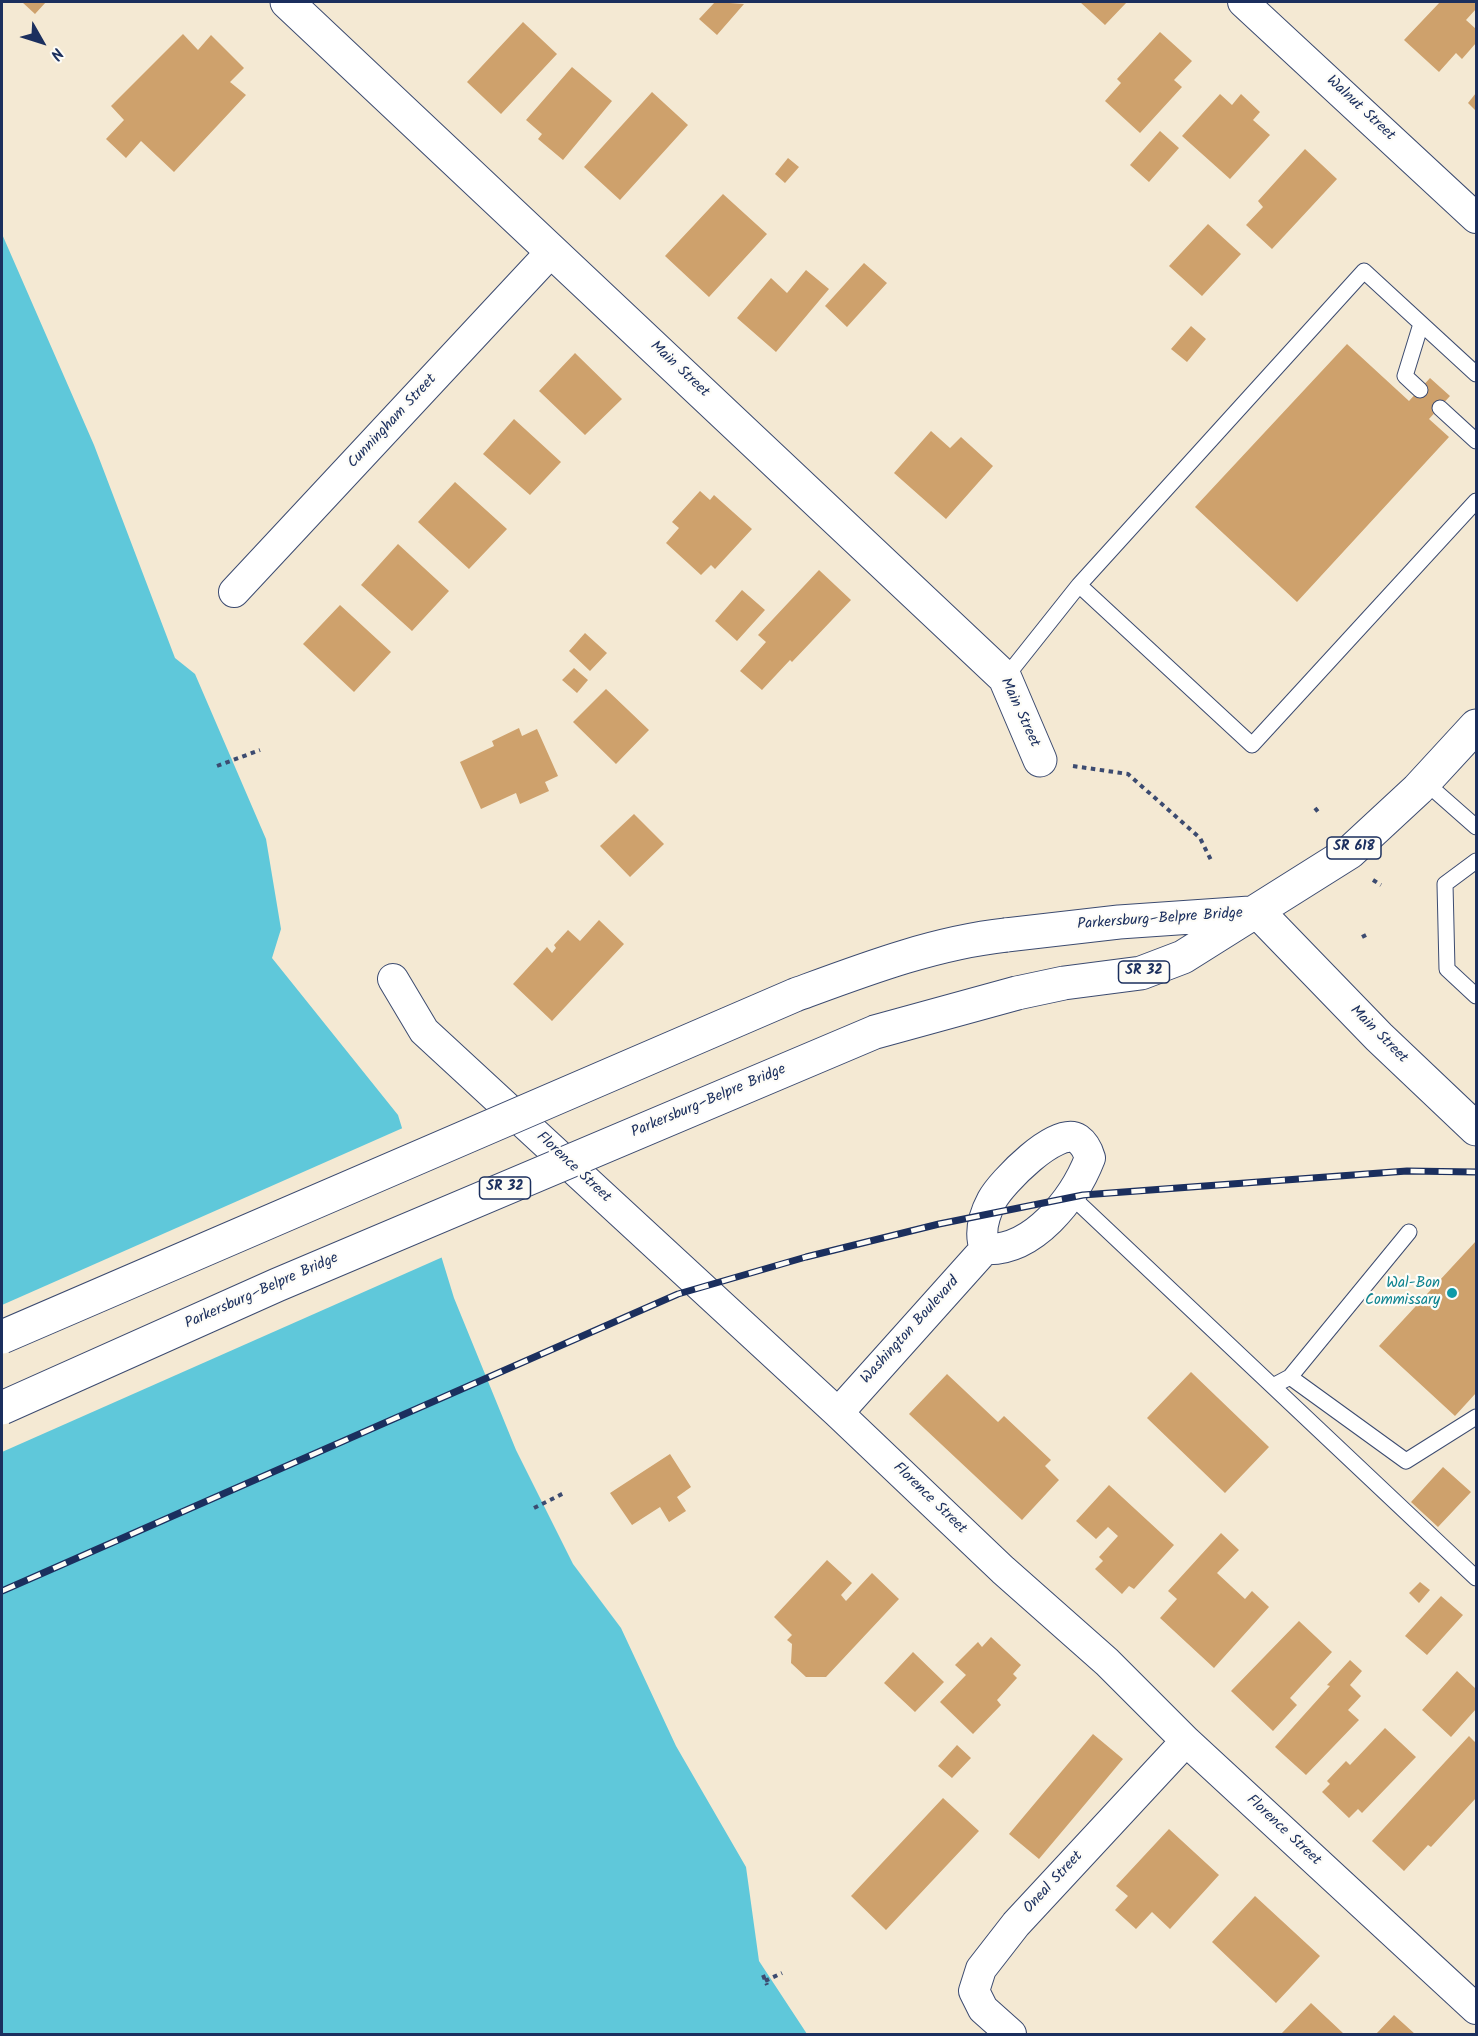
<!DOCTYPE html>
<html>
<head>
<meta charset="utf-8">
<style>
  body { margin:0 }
  #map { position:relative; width:1478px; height:2036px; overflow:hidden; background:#f4e9d3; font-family:Kalam,sans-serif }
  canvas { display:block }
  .frame { position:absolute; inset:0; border:3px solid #1b2f5e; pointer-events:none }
  .north { position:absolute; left:12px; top:12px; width:60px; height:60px; -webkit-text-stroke:4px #fdfcf7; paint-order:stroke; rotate:129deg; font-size:16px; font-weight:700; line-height:24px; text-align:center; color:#1b2f5e }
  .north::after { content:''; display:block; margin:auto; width:21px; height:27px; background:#1b2f5e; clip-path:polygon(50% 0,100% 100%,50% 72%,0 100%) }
</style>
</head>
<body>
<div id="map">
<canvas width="1478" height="2036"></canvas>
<div class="frame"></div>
<div class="north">N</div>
</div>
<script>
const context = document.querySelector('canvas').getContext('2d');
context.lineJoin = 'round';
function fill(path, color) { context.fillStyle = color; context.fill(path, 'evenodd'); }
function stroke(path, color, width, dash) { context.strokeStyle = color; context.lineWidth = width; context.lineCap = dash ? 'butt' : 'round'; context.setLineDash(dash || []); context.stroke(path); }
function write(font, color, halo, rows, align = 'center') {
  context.font = font + ' Kalam,sans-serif'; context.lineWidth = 4.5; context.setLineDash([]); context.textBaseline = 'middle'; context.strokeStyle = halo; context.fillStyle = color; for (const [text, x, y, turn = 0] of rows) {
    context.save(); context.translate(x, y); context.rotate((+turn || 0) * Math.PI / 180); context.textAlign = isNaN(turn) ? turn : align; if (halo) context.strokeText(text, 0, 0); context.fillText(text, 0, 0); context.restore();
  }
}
fill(new Path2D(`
  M2 234 94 445 175 658 195 674 266 839 281 929 272 958 398 1115 454 1298 516 1450 573 1564 621 1628 676 1746 746 1867 759 1961 807 2034H2Z`), '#5fc8da');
fill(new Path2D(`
  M405 1127 445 1256 2 1452V1305Z`), '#f4e9d3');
fill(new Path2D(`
  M22 2H46L35 14Z
  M715 2 744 4 717 35 699 19Z
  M1080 2H1127L1105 25Z
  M1440 2H1476V9L1466 20 1476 29V43L1462 59 1456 53 1439 72 1404 40Z
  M523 22 557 54 501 114 467 82Z
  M1160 32 1192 61 1174 80 1182 87 1140 133 1105 101 1121 83 1117 79Z
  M183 34 198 50 211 35 244 68 230 82 246 95 174 172 141 141 126 158 106 139 124 120 111 106Z
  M572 67 612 101 563 160 538 139 542 134 526 120Z
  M652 92 688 125 620 200 584 167Z
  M1476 93V111L1468 103Z
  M1220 94 1232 105 1241 94 1260 112 1253 120 1270 135 1230 179 1182 136Z
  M1160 131 1179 148 1149 182 1130 165Z
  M1305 149 1337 179 1272 249 1246 225 1263 207 1258 201Z
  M788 158 799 167 785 183 775 174Z
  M723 194 767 234 709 297 665 256Z
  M1208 224 1241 254 1202 296 1169 266Z
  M864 263 887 283 847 327 825 306Z
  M806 270 829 289 776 352 737 318 771 278 787 293Z
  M1191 326 1206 339 1187 362 1171 349Z
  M1347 344 1409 401 1430 378 1450 396 1429 419 1449 437 1297 602 1195 507Z
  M575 353 622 399 585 435 539 391Z
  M514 419 561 462 530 495 483 454Z
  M931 431 950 448 961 437 993 466 946 519 894 473Z
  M455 482 507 529 469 569 418 522Z
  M700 491 710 500 714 495 752 529 715 569 711 565 701 575 666 543 679 528 672 522Z
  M398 544 449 591 412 631 361 585Z
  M819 570 851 600 792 662 790 660 762 690 740 671 766 642 758 635Z
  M742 590 765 610 737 641 715 621Z
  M340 605 391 652 354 692 303 644Z
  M585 633 607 653 590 671 569 651Z
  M574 668 588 680 577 693 562 680Z
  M606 689 649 730 616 764 573 722Z
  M519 728 522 736 537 729 558 776 545 782 549 791 520 804 516 793 481 809 460 762 494 746 492 741Z
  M634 814 664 844 630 877 600 846Z
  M599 920 624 944 552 1021 513 984 547 947 552 953 556 948 554 945 568 930 580 941Z
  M1476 1241V1393L1455 1416 1379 1346Z
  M1191 1372 1269 1447 1225 1493 1147 1418Z
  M947 1374 998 1422 1004 1416 1051 1460 1045 1466 1059 1480 1022 1520 909 1414Z
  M670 1454 691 1487 677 1497 686 1511 669 1522 660 1507 632 1525 610 1493Z
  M1443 1467 1471 1492 1438 1527 1411 1502Z
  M1109 1485 1174 1545 1134 1589 1129 1586 1122 1594 1095 1569 1103 1561 1099 1557 1118 1536 1108 1527 1096 1539 1076 1521Z
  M1221 1533 1239 1550 1217 1573 1245 1599 1252 1591 1269 1607 1214 1668 1160 1618 1177 1599 1168 1591Z
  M827 1560 852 1583 841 1595 846 1601 872 1573 899 1599 826 1677H806L791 1663 792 1644 787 1640 792 1635 774 1617Z
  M1420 1582 1430 1590 1419 1603 1409 1593Z
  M1441 1596 1463 1615 1427 1655 1405 1636Z
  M1299 1621 1332 1652 1290 1698 1297 1705 1273 1731 1231 1691Z
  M991 1637 1021 1665 1013 1674 1017 1678 997 1700 1001 1705 973 1734 940 1702 966 1675 955 1665 978 1642 982 1647Z
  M913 1652 944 1682 915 1712 884 1683Z
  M1350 1660 1362 1671 1350 1685 1361 1696 1348 1710 1359 1720 1306 1775 1275 1747 1330 1686 1327 1685Z
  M1457 1671 1476 1689V1709L1451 1737 1422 1710Z
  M1385 1728 1416 1757 1362 1813 1358 1809 1349 1818 1322 1792 1330 1784 1327 1781 1346 1761 1350 1765Z
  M1093 1734 1123 1759 1039 1859 1009 1834Z
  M1469 1736 1476 1743V1798L1431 1847 1428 1845 1404 1871 1372 1841Z
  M957 1745 971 1758 952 1778 938 1766Z
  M943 1798 979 1831 886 1930 851 1896Z
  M1169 1829 1219 1875 1170 1929 1152 1912 1136 1929 1115 1910 1128 1896 1116 1886Z
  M1255 1896 1320 1956 1276 2003 1212 1942Z
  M1311 2003 1344 2034H1281Z
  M1394 2015 1415 2034H1376Z`), '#cea16c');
const lane = new Path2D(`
  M1420 390 1405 376 1421 324
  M1440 408 1476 441
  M1079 585 1252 745 1476 501
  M1005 678 1079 585 1364 271 1476 374
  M1425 782 1476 827
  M1476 861 1445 884 1447 969 1476 996
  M1069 1194 1476 1578
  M1290 1377 1409 1232
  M1273 1386 1290 1377 1406 1461 1476 1417`);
const street = new Path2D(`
  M1243 2 1476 218
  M234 592 552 251
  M393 979 424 1031 838 1413 1003 1570 1107 1662 1186 1741 1476 2009
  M838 1413 985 1249C1033 1252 1074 1199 1090 1158 1088 1151 1085 1144 1078 1139 1057 1125 1001 1183 992 1200 984 1215 979 1233 985 1249
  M1011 2034 983 2009 974 1991 981 1969 1016 1924 1186 1741`);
const secondary = new Path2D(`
  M287 2 1005 678 1040 760`);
const primary = new Path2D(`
  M1258 912 1379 1037 1476 1129
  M1006 935 1119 922 1250 913
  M1017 993 1064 983 1141 973 1183 957 1350 852 1418 789 1476 726`);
stroke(lane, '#3c4b70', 17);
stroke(street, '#3c4b70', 32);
stroke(secondary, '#3c4b70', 35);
stroke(primary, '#3c4b70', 35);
stroke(new Path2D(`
  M217 766 260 750
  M1073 766 1128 774 1200 838 1211 860
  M1315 808 1319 813
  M1373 880 1381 885
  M1362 937 1370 933
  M534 1508 564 1493
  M763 1975 767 1985
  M765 1981 782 1973`), '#3c4b70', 4, [4.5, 4.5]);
stroke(lane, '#fff', 15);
stroke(street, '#fff', 30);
stroke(secondary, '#fff', 33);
stroke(primary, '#fff', 33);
const rail = new Path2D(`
  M2 1591 678 1294 806 1257 939 1224 1083 1195 1407 1171 1476 1172`);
stroke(rail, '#1b2f5e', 7);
stroke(rail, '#fdfcf7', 4.5, [14]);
const primaryBridge = new Path2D(`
  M2 1337 795 995C863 970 933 943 1006 935
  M2 1408 277 1285 875 1032 1017 993`);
stroke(primaryBridge, '#3c4b70', 35, []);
stroke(primaryBridge, '#fff', 33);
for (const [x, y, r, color] of [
  [1452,1293,6,"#0f9aa8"]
]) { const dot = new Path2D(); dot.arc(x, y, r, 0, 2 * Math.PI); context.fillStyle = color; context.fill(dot); stroke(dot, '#fdfcf7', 2); }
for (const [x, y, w] of [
  [1354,848,54],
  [1144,972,51],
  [505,1188,51]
]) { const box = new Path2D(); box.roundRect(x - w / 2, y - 11, w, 22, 4.5); context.fillStyle = '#fdfcf7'; context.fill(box); stroke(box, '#1b2f5e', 1.5); }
write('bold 14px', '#1b2f5e', null, [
  ["SR 618",1354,848],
  ["SR 32",1144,972],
  ["SR 32",505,1188]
]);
write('15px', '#1b2f5e', '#fdfcf7', [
  ["Walnut Street",1360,109,43],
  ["Main Street",679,370,43],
  ["Cunningham Street",393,422,-47],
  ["Main Street",1019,713,65],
  ["Parkersburg–Belpre Bridge",1160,920,-4],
  ["Main Street",1378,1035,45],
  ["Parkersburg–Belpre Bridge",709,1102,-23],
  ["Florence Street",573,1168,43],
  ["Parkersburg–Belpre Bridge",262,1292,-24],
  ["Washington Boulevard",911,1331,-48],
  ["Florence Street",929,1499,44],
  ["Florence Street",1283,1831,43],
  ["Oneal Street",1054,1883,-47]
]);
write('15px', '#0d838f', '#fdfcf7', [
  ["Wal-Bon",1440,1284],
  ["Commissary",1440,1301]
], 'right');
</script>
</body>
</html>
